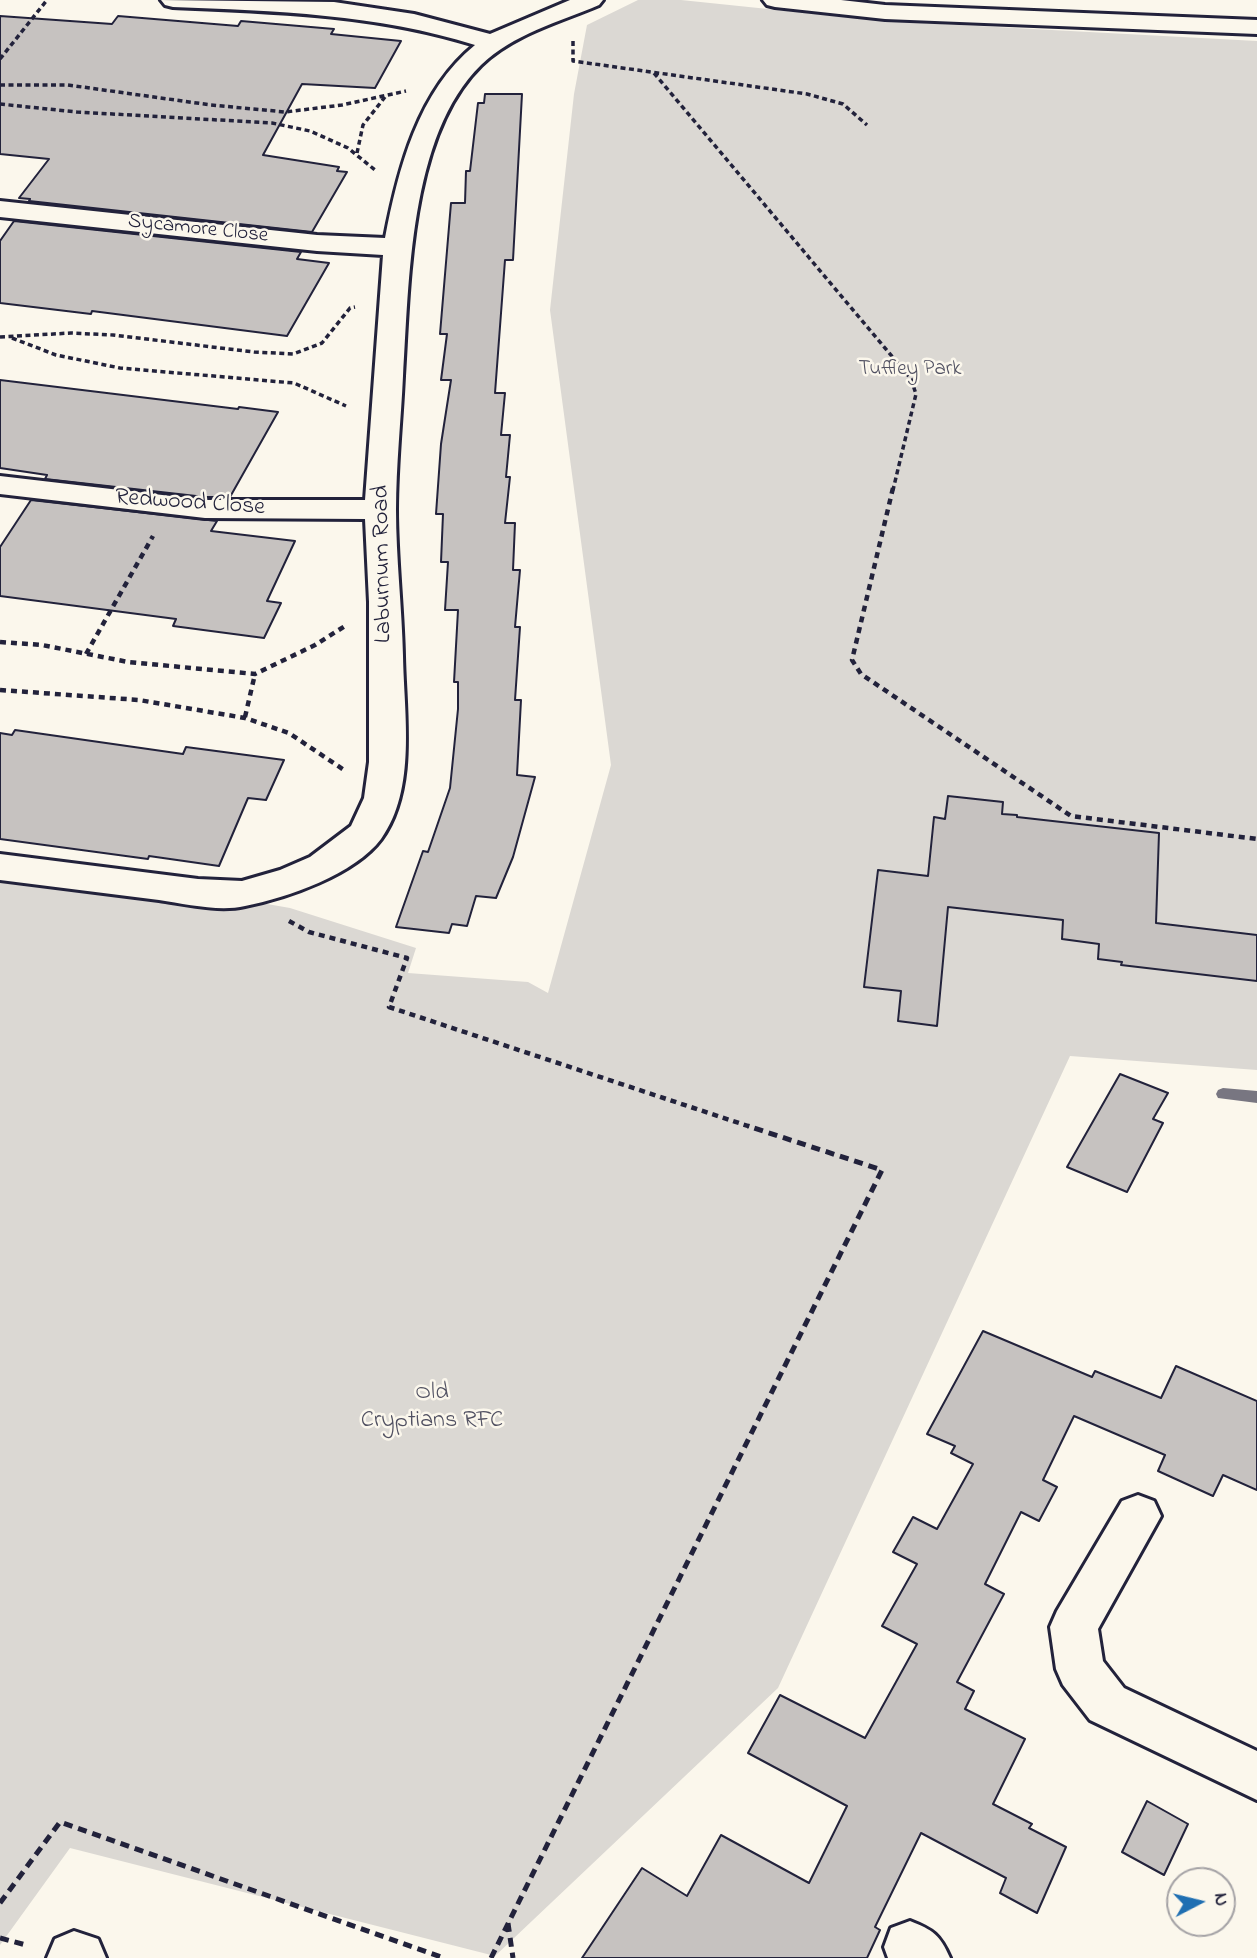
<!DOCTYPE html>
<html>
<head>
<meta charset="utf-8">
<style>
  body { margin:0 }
  #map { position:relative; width:1257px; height:1958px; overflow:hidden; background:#fbf7ec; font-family:"Indie Flower",sans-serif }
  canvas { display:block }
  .north { position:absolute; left:1166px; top:1867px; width:70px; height:70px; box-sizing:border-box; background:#fbf7ec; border:2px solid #a4a2a5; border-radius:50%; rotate:83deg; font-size:19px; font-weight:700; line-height:28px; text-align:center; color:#22223b }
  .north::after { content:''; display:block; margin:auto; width:24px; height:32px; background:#1f6fb2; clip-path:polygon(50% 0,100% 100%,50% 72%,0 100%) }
</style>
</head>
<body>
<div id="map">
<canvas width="1257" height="1958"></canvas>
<div class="north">N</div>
</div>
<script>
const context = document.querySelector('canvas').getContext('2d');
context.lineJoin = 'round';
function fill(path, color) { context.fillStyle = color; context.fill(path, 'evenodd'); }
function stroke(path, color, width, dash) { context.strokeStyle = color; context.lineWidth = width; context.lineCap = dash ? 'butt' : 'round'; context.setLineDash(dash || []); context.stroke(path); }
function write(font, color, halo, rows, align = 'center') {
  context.font = font + ' "Indie Flower",sans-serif'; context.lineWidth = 5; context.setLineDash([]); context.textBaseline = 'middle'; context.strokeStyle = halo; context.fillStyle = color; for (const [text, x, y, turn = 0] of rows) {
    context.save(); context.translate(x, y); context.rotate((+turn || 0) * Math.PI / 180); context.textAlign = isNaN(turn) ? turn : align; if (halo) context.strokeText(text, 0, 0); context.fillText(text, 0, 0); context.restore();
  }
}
fill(new Path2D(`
  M638 0H681L884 21 1257 41V1070L1070 1056 778 1688 495 1956 70 1848 0 1945V867L198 892 290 908 416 948 408 973 528 982 548 993 611 765 550 310 574 94 587 25Z`), '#dbd8d3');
fill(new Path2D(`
  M1223 1088 1257 1091V1103L1218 1098 1216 1094 1218 1090Z`), '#787681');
const building = new Path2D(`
  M0 16 112 24 118 16 238 26 241 21 334 29 331 34 401 41 375 88 302 84 263 155 339 167 337 171 347 172 312 232 29 201 30 199 19 198 49 159 0 154Z
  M485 94H522L513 260H505L495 393H505L501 435H510L506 477H510L505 523H515L513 570H520L515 627H520L515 700H521L517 775 535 777 513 857 496 898 476 896 467 926 452 924 449 933 396 927 423 851 428 852 450 788 458 709V682H454L458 610H445L448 562H441L443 514H436L441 444 451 380H441L447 334H440L451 203H465L466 171H470L478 103H484Z
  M14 221 301 252 297 259 329 263 287 336 92 311 91 314 0 303V241Z
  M0 380 238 409 239 407 278 412 230 497H205L45 479 47 475 0 468Z
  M31 500 217 521 211 531 295 541 267 601 281 603 264 638 173 626 176 619 0 596V547Z
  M15 730 183 754 186 747 284 760 266 800 248 798 219 866 149 856 148 859 0 839V733L12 735Z
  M948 796 1003 802 1002 814 1017 815V817L1159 833 1156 923 1257 935V981L1121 965 1122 962 1098 959 1099 944 1062 939 1063 920 948 907 937 1026 898 1021 901 991 864 987 878 870 928 876 934 817 945 819Z
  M1120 1074 1168 1093 1153 1119 1163 1123 1127 1192 1067 1167Z
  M983 1331 1092 1377 1095 1371 1161 1398 1176 1366 1257 1401V1490L1223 1475 1213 1496 1158 1471 1165 1455 1074 1416 1043 1480 1057 1487 1039 1521 1021 1512 985 1584 1004 1594 957 1682 974 1691 965 1709 1025 1739 993 1804 1032 1824 1029 1828 1066 1847 1037 1913 1000 1893 1006 1878 921 1833 875 1927 880 1930 867 1958H582L642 1868 687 1896 721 1835 809 1883 847 1806 748 1753 780 1695 865 1738 917 1644 882 1626 917 1564 893 1552 913 1517 937 1529 973 1464 951 1453 955 1446 927 1434Z
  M1147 1801 1188 1824 1164 1875 1122 1852Z`);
fill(building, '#c6c2c0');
stroke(building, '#22223b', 2);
const minor = new Path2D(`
  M161 0 334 2 414 14 490 34 570 0H603L599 5C559 22 513 34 481 65 409 135 409 283 403 376 401 420 396 465 396 510 396 558 402 608 403 656 404 714 417 789 381 839 355 874 287 898 245 906 219 912 186 904 159 900 106 893 53 887 0 880V854L198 879 242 881 280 870 310 857 351 826 364 798 369 762V602L365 519 205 518 0 494V476L205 500H365L383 255 317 251 0 217V201L317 235 385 238C398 170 418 91 475 45 377 14 275 11 173 7L165 5Z
  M763 0H841L885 5 1257 20V34L885 19 775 7 767 5Z
  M1138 1495 1154 1501 1161 1516 1098 1629 1103 1661 1124 1688 1257 1751V1800L1090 1720 1063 1685 1056 1669 1050 1627 1057 1611 1122 1501Z
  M910 1921C933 1930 940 1935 950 1958H888L884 1947 891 1928Z
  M74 1931 98 1939 106 1958H47L55 1939Z`);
stroke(minor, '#22223b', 6);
stroke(new Path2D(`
  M573 41V61L807 94 843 104 867 125
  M0 59 47 0
  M654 73 911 379 916 394 893 490
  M0 85H68L211 105 285 112 342 105 406 91
  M0 104 77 112 272 123 310 131 348 148 375 170
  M357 153 363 125 385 97
  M0 337 71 333 113 335 254 352 293 354 322 343 350 308 355 307
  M12 338 56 355 120 368 294 383 346 406`), '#22223b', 3.5, [5, 3.5]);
stroke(new Path2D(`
  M893 488 852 660 861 674 1071 816 1257 839
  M0 642 42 645 128 662 255 674 315 645 345 626
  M86 654 153 536
  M0 690 139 700 245 718 289 733 344 770
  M245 717 255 674
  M289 921 309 932 407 958 389 1007 754 1128`), '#22223b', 4.5, [6, 5]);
stroke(new Path2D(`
  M0 1903 60 1822 444 1958
  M508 1923 513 1958
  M0 1938 26 1945
  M491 1958 882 1170 748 1126`), '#22223b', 5, [9, 6]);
fill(minor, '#fbf7ec');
write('21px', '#22223b', '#fbf7ec', [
  ["Sycamore Close",198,230,6]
]);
write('21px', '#505061', '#fbf7ec', [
  ["Tuffley Park",910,371]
]);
write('24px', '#22223b', '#fbf7ec', [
  ["Redwood Close",190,504,4],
  ["Laburnum Road",384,564,-91]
]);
write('24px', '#505061', '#fbf7ec', [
  ["Old",432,1394],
  ["Cryptians RFC",432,1422]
]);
</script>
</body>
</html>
